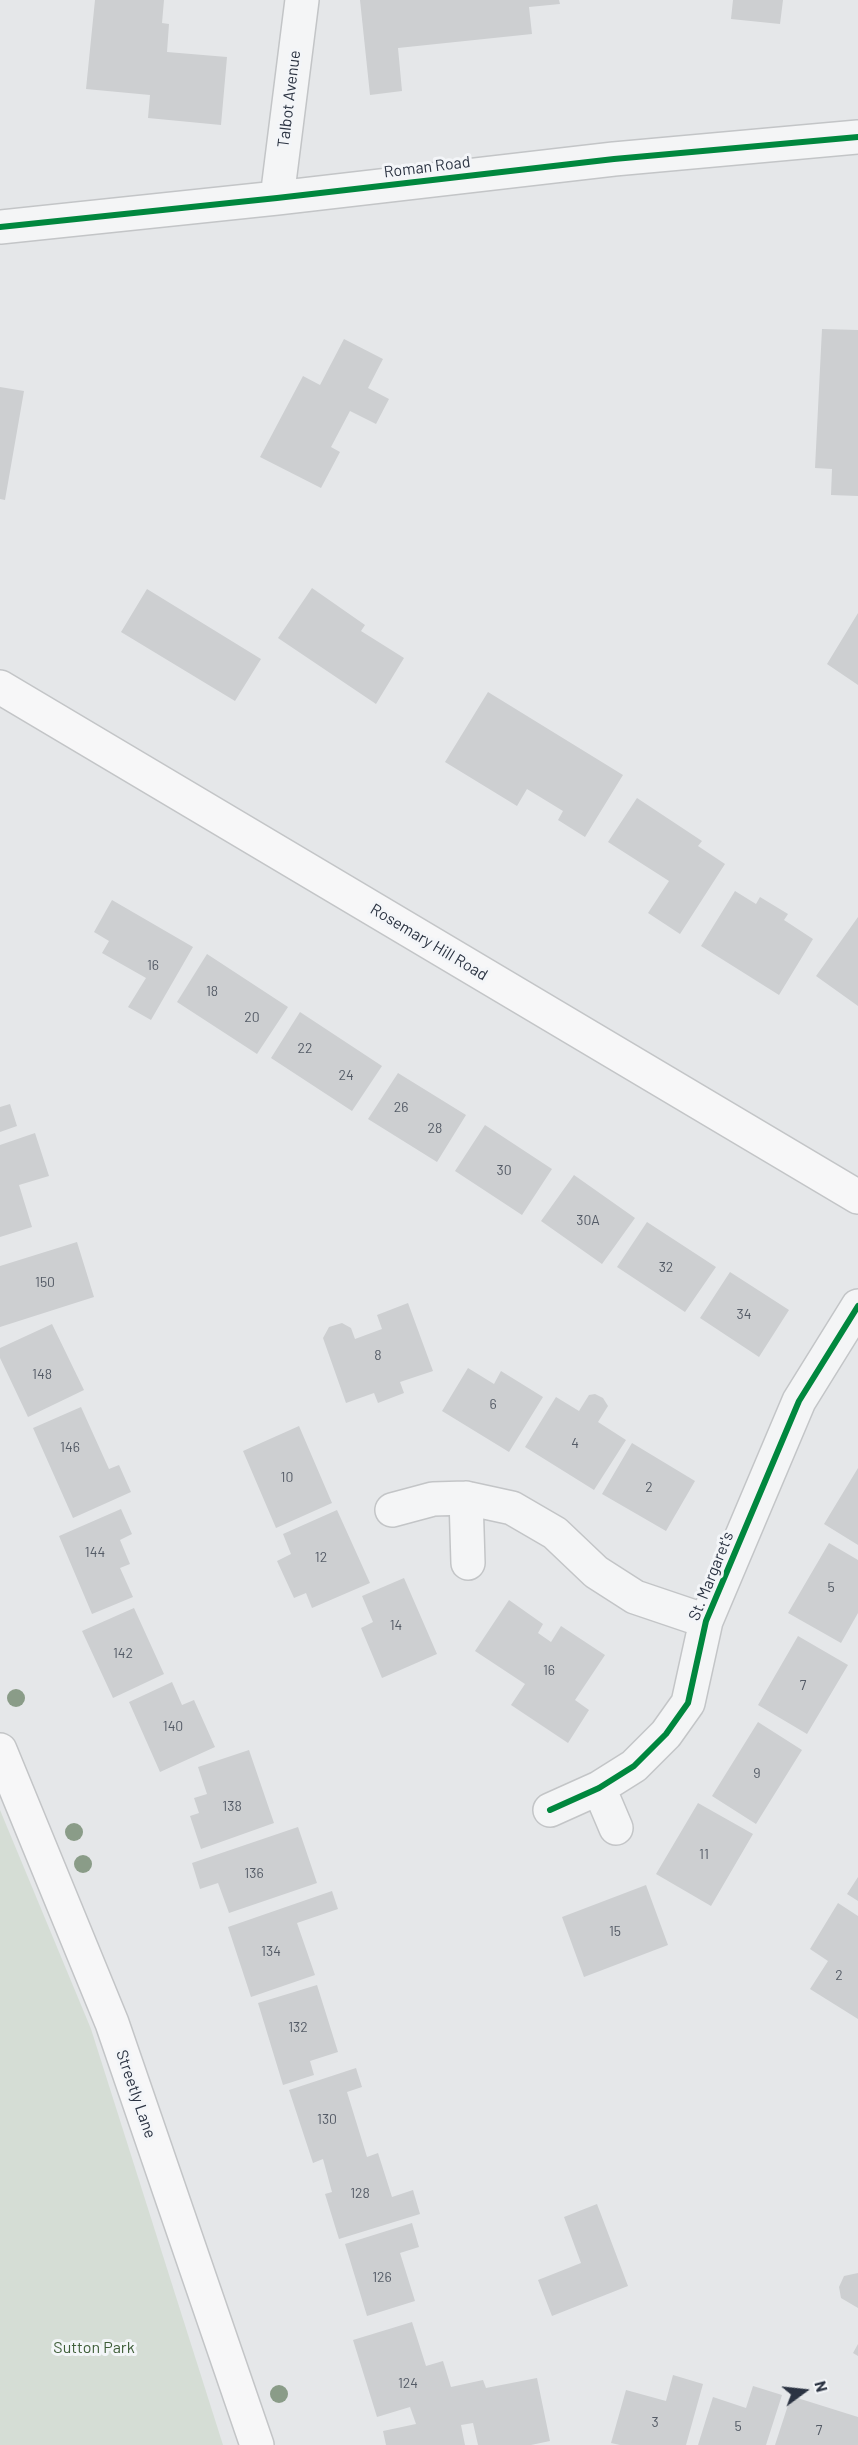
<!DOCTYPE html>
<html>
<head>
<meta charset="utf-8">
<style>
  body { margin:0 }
  #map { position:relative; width:858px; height:2445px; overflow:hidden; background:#e5e7e9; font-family:Barlow,sans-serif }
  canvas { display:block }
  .north { position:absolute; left:774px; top:2361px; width:60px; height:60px; -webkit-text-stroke:4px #f3f5f8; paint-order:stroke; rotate:75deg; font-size:16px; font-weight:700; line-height:24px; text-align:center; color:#2b3342 }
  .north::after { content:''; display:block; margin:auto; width:21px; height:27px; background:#2b3342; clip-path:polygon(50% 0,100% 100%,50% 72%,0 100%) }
</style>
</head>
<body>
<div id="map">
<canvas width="858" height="2445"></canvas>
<div class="north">N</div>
</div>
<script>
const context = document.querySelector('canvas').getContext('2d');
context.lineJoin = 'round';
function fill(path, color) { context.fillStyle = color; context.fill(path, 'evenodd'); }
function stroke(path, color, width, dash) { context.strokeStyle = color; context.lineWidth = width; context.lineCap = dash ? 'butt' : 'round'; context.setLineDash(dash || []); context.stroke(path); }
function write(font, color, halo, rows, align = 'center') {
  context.font = font + ' Barlow,sans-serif'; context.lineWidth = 6; context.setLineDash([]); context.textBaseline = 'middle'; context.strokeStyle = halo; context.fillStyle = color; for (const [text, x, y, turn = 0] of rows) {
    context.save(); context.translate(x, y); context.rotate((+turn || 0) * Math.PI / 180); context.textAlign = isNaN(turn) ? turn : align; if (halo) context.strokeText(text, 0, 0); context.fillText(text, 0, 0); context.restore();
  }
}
fill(new Path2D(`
  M0 1810 91 2029 223 2445H0Z`), '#d5ddd5');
fill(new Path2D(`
  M95 0H164L162 23 169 24 167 52 227 57 221 125 148 118 150 95 86 89Z
  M360 0H559L560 4 529 7 532 34 398 48 402 91 370 95Z
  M733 0H783L780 24 731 19Z
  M822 329 858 330V496L831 495 832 469 815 468Z
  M344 339 383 359 368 388 389 399 376 424 350 411 331 447 340 452 321 488 260 457 303 376 320 385Z
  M0 387 24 391 5 500 0 499Z
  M312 588 365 625 361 631 404 658 376 704 278 638Z
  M147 589 261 659 235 701 121 632Z
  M858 613V685L827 664Z
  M488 692 623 775 585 837 558 820 563 811 527 789 517 806 445 762Z
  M637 798 702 841 698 846 725 864 680 934 648 913 669 881 608 842Z
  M735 891 756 904 760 897 788 914 784 920 813 939 779 995 701 946Z
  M112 900 193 947 151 1020 128 1007 146 978 102 953 109 941 94 932Z
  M858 917V1006L816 976Z
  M207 954 288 1007 257 1054 177 1002Z
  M300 1012 382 1066 352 1111 271 1058Z
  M398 1073 466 1115 437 1162 368 1119Z
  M10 1104 17 1126 0 1132V1107Z
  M485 1125 552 1169 522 1215 455 1171Z
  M35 1133 49 1176 19 1185 32 1227 0 1237V1145Z
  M574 1175 635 1218 602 1264 541 1221Z
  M647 1222 716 1267 685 1312 617 1267Z
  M77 1242 94 1297 0 1327V1266Z
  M730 1272 789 1310 759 1357 700 1318Z
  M408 1303 433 1371 400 1382 404 1393 378 1403 374 1393 346 1403 323 1338 329 1327 342 1323 351 1328 355 1339 382 1329 377 1315Z
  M52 1324 84 1390 28 1417 0 1358V1348Z
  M468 1368 494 1384 501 1371 543 1397 509 1452 442 1411Z
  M595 1394 603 1398 608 1406 598 1422 626 1440 594 1490 525 1447 556 1397 579 1411 589 1395Z
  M81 1407 109 1469 119 1465 131 1492 73 1518 33 1428Z
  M299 1426 332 1503 276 1528 243 1451Z
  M632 1443 695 1481 666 1531 602 1494Z
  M858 1468V1545L824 1524Z
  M121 1509 132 1534 120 1540 130 1564 120 1568 133 1597 92 1614 59 1536Z
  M337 1510 370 1583 312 1608 306 1593 294 1598 277 1561 291 1554 283 1534Z
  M829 1543 858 1560V1613L841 1643 788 1613Z
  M404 1578 437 1654 382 1678 361 1628 373 1622 362 1596Z
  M509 1600 543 1624 538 1633 551 1642 561 1626 605 1655 575 1700 589 1710 568 1743 511 1705 525 1684 475 1651Z
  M134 1608 164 1674 113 1698 82 1631Z
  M798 1636 848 1665 807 1734 758 1705Z
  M172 1682 182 1705 194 1700 215 1747 160 1772 129 1702Z
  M758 1722 802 1750 756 1824 712 1796Z
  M249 1750 274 1823 201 1849 190 1816 199 1813 194 1798 207 1794 198 1767Z
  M698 1803 753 1834 711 1906 656 1874Z
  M298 1827 317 1883 229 1913 218 1883 200 1889 192 1863Z
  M858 1877V1901L847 1894Z
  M646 1885 668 1945 584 1977 562 1917Z
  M332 1891 338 1909 297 1923 315 1975 251 1997 228 1927Z
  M838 1903 858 1916V2019L810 1989 828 1961 810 1949Z
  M317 1985 338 2052 310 2061 314 2075 283 2085 258 2003Z
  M356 2068 362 2087 347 2092 367 2157 378 2153 392 2197 413 2190 420 2214 339 2239 325 2194 332 2192 323 2159 313 2163 289 2090Z
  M597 2204 628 2286 552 2316 538 2280 581 2263 564 2217Z
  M412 2223 419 2247 400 2253 415 2301 367 2316 345 2244Z
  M858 2273V2308L841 2298 839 2287 844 2276Z
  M412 2322 426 2366 443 2361 451 2387 483 2380 486 2388 537 2378 550 2441 531 2445H478L473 2423 461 2425 465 2445H386L383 2431 416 2424 410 2407 377 2417 353 2340Z
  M858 2344V2356L853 2353Z
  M673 2375 703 2384 686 2445H620L611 2443 626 2390 666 2401Z
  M753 2386 782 2395 766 2445H698L713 2397 746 2408Z
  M791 2396 858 2417V2445H775Z`), '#cdcfd1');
const minor = new Path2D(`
  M277 198 302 0
  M0 227 277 198 614 159 858 137
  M466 1498 468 1563
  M392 1510 433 1499 466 1498 512 1508 555 1533 596 1572 635 1597 706 1621
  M599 1788 616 1828
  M550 1810 599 1788 634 1766 666 1734 688 1703 706 1621 799 1401 858 1306`);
const secondary = new Path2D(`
  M0 687 858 1197
  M0 1750 112 2023 257 2445`);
stroke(minor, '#c3c5c7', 36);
stroke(secondary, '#c3c5c7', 36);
stroke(minor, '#f4f5f6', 33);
stroke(secondary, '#f7f7f8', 33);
stroke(new Path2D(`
  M0 227 277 198 614 159 858 137
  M550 1810 599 1788 634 1766 666 1734 688 1703 706 1621 799 1401 858 1306`), '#00873e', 6);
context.fillStyle = '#8a9c88';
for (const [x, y] of [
  [16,1698],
  [74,1832],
  [83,1864],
  [279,2394]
]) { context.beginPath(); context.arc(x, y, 9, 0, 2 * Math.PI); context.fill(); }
write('14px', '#545b66', null, [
  ["16",153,965],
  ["18",212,991],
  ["20",252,1017],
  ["22",305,1048],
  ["24",346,1075],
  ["26",401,1107],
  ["28",435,1128],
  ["30",504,1170],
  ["30A",588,1220],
  ["32",666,1267],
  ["150",45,1282],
  ["34",744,1314],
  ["8",378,1355],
  ["148",42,1374],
  ["6",493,1404],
  ["4",575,1443],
  ["146",70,1447],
  ["10",287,1477],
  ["2",649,1487],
  ["144",95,1552],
  ["12",321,1557],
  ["5",831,1587],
  ["14",396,1625],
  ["142",123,1653],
  ["16",549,1670],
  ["7",803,1685],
  ["140",173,1726],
  ["9",757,1773],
  ["138",232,1806],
  ["11",704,1854],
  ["136",254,1873],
  ["15",615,1931],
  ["134",271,1951],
  ["2",839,1975],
  ["132",298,2027],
  ["130",327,2119],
  ["128",360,2193],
  ["126",382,2277],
  ["124",408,2383],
  ["3",655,2422],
  ["5",738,2426],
  ["7",819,2430]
]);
write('16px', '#2b3342', '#f3f5f8', [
  ["Talbot Avenue",289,99,-83],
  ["Roman Road",427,167,-7],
  ["Rosemary Hill Road",429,942,31],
  ["St. Margaret's",711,1576,-68],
  ["Streetly Lane",136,2094,71]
]);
write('16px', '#3f5e39', '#f3f5f8', [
  ["Sutton Park",94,2348]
]);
</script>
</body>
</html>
